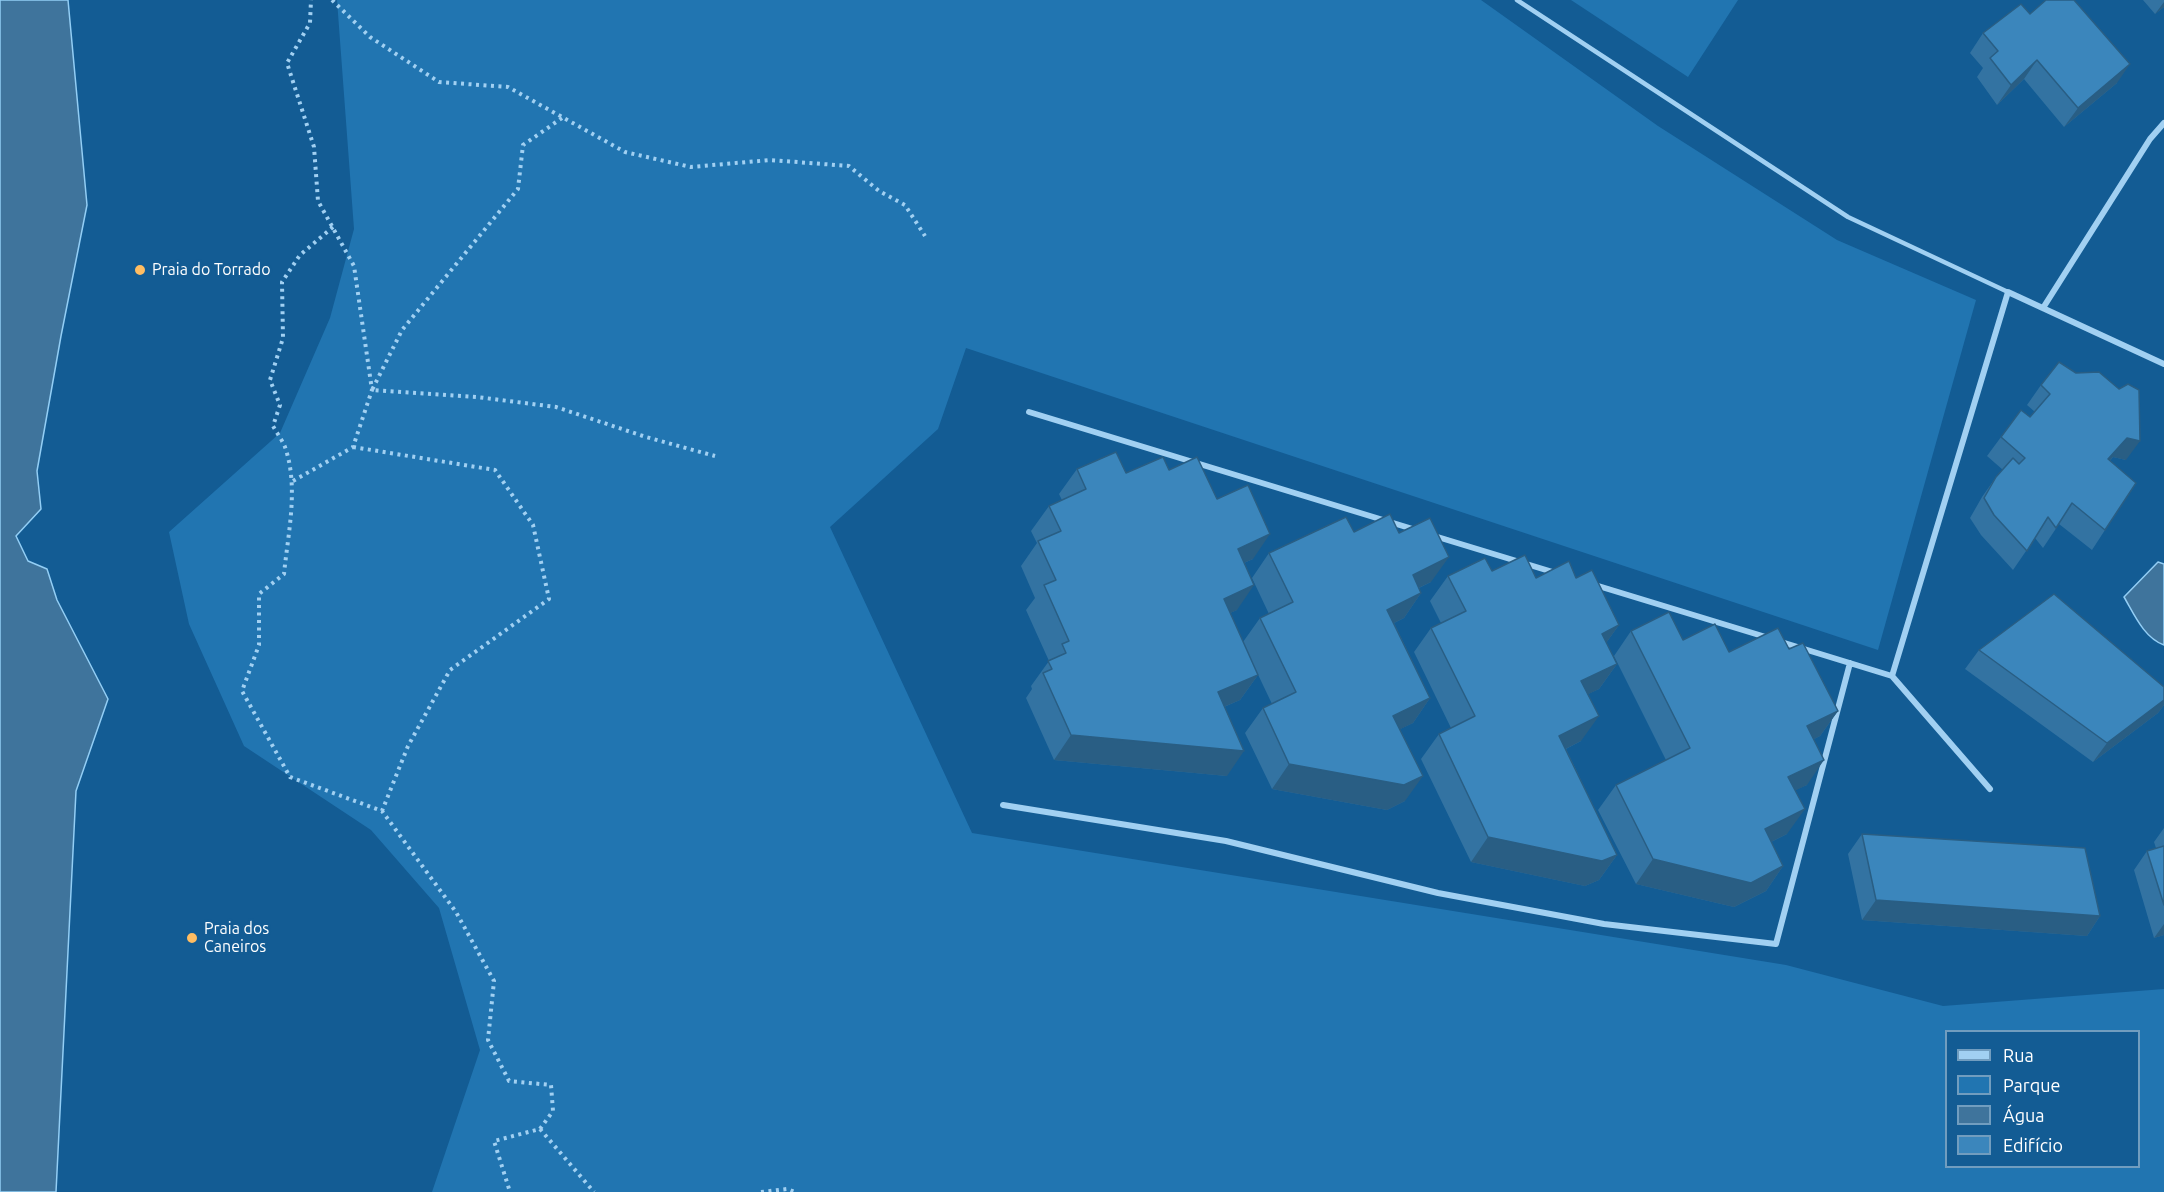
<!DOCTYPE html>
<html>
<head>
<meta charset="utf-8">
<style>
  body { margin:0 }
  #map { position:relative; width:2164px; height:1192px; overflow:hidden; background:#135c94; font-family:Ubuntu,sans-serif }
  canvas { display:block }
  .legend { position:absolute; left:1945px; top:1030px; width:195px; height:138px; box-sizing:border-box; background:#135c94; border:2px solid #719dbf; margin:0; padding:8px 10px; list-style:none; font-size:18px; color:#fff }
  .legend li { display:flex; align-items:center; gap:12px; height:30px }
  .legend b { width:30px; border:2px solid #719dbf }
</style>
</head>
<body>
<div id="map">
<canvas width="2164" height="1192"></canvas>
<ul class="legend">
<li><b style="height:8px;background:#a1d0f2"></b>Rua</li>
<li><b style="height:16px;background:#2175b1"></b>Parque</li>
<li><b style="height:16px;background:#3f749c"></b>Água</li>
<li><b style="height:16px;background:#3b86bc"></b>Edifício</li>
</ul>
</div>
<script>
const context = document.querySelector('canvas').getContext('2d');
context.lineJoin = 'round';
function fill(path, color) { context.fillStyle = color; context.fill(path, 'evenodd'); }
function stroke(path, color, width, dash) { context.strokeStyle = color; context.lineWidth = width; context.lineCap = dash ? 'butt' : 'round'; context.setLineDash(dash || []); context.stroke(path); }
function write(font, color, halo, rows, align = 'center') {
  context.font = font + ' Ubuntu,sans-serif'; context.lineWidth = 5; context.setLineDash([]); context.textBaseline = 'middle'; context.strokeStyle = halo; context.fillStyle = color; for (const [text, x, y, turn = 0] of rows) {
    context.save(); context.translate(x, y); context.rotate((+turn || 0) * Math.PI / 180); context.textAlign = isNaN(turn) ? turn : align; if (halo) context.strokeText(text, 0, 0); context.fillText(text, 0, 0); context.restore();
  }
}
fill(new Path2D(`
  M337 0H1481L1658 126 1837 240 1976 300 1878 650 966 348 938 429 830 527 972 833 1786 965 1943 1006 2164 989V1192H432L480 1050 439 908 371 830 244 746 189 624 169 532 280 433 330 318 354 229ZM1946 1032H2138V1166H1946Z
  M1571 0H1738L1688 77Z`), '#2175b1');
const water = new Path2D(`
  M0 0H68L87 205 61 336 37 471 41 509 16 536 28 561 47 569 57 600 108 699 76 791 56 1192H0Z
  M2158 562 2164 564V645C2144 638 2134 614 2124 597Z`);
fill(water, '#3f749c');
stroke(water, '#93cef5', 1.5);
stroke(new Path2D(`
  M332 0 370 37 439 82 508 87 625 152 691 167 770 160 849 166 879 191 905 205 925 236
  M562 118 523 145 518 189 402 330 372 390 477 397 556 407 646 437 715 456
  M333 227 300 255 282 282 283 338 270 380 280 405 273 426C277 433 282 440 285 447 299 487 288 533 284 574L259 594V645L242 691 290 777 382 811 456 912 494 981 488 1040 509 1081 551 1085 553 1111 540 1129 494 1141 510 1192
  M353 447 495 470 533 525 549 599 450 670 408 746 382 811
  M293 481 353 447 372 390 354 266 318 201 314 147 287 63 310 23 311 0
  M540 1129 594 1192
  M761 1192 787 1189 795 1192`), '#a1d0f2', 4, [3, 4.5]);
stroke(new Path2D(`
  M1517 0 1848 217 2008 292`), '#a1d0f2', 4.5);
stroke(new Path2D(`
  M2043 308 2150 139 2164 123
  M1029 412 1416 530
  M1431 535 1556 573
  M1595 585 1769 638
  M1778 641 1892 676 2008 292 2164 364
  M1892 676 1990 789
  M1003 805 1226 841 1438 893 1604 924 1776 944 1850 663`), '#a1d0f2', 6);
fill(new Path2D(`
  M2143 0H2164V7L2155 14Z
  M2030 14 2117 83 2064 127 2024 79 1997 105 1977 77 1983 68 1970 53 1983 33Z
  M2041 385 2126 460 2113 457 2110 461 2105 530 2092 550 2059 524 2043 548 2035 538 2013 570 1981 535 1970 518 1982 497 1996 477 2003 470 1987 456 2001 437 2030 417 2035 412 2027 405Z
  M1077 469 1126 473 1169 470 1217 499 1253 559 1244 563 1237 610 1230 613 1243 642 1260 618 1269 614 1252 578 1269 553 1354 532 1399 533 1431 582 1419 588 1421 593 1404 618 1394 623 1430 698 1413 723 1400 729 1405 801 1387 810 1272 789 1245 733 1263 708 1272 704 1253 664 1258 675 1240 700 1224 707 1227 776 1054 760 1026 698 1032 689 1031 686 1049 661 1026 610 1035 598 1021 566 1037 543 1031 531 1049 506 1062 500 1059 494Z
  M1492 571 1536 578H1576L1619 625 1606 643 1617 664 1599 689 1588 694 1581 741 1566 749 1617 855 1599 880 1585 886 1471 862 1421 759 1439 734 1451 728 1414 652 1431 628 1441 623 1430 601 1448 576Z
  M1631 631 1683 640 1729 652 1789 649 1838 711 1820 736 1814 739 1807 785 1795 790 1787 834 1771 842 1783 866 1766 891 1734 907 1636 884 1598 810 1616 785 1666 760 1614 656Z
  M1979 650 2164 687V705L2158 713 2093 762 1965 669Z
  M2164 828V935L2154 938 2134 870 2147 851 2156 848 2154 842Z
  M1862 834 2100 916 2087 936 1862 920 1848 854Z`), '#3373a2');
fill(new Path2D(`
  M2164 2V7L2155 14Z
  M2037 60 2024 79 1997 105 2011 85Z
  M2130 64 2117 83 2064 127 2078 108Z
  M2127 438 2140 441 2126 460 2113 457 2094 479 2108 459Z
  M1270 534 1253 559 1220 573 1238 549Z
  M1449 557 1431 582 1395 599 1413 575Z
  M1254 585 1237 610 1206 624 1224 599Z
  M1421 593 1404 618 1370 635 1387 610Z
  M1619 625 1601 650 1602 634Z
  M1617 664 1599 689 1564 706 1581 681Z
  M1258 675 1240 700 1200 717 1218 692Z
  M1430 698 1413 723 1376 741 1393 716Z
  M2164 700V705L2158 713 2093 762 2107 743Z
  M1838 711 1820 736 1790 751 1807 726Z
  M1599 716 1581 741 1542 761 1559 736Z
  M1071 735 1244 751 1227 776 1054 760Z
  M1824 760 1807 785 1771 802 1788 777Z
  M1289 764 1423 776 1405 801 1387 810 1272 789Z
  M1805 809 1787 834 1747 854 1765 829Z
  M1488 837 1617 855 1599 880 1585 886 1471 862Z
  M1653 859 1783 866 1766 891 1734 907 1636 884Z
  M1876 900 2100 916 2087 936 1862 920Z
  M2164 924V935L2154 938Z`), '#295e84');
const building = new Path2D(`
  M2046 0H2074L2130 64 2078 108 2037 60 2011 85 1990 58 1998 51 1983 33 2021 4 2030 14Z
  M2059 362 2076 373 2099 372 2119 389 2128 384 2139 390 2140 441 2127 438 2108 459 2136 483 2105 530 2072 503 2056 528 2048 517 2027 551 1994 515 1984 498 1996 477 2013 458 2019 464 2025 458 2001 437 2021 410 2030 417 2050 394 2041 385Z
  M1116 452 1126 473 1163 457 1169 470 1197 457 1217 499 1248 485 1270 534 1238 549 1254 585 1224 599 1258 675 1218 692 1244 751 1071 735 1043 673 1052 669 1048 661 1066 653 1062 644 1069 641 1044 585 1056 580 1038 541 1061 531 1049 506 1086 489 1077 469Z
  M1390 514 1399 533 1430 518 1449 557 1413 575 1421 593 1387 610 1430 698 1393 716 1423 776 1404 785 1289 764 1263 708 1296 692 1260 618 1293 602 1269 553 1346 517 1354 532Z
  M1525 555 1536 578 1569 561 1576 578 1592 570 1619 625 1602 634 1617 664 1581 681 1599 716 1559 736 1617 855 1602 861 1488 837 1439 734 1475 716 1431 628 1466 611 1448 576 1485 558 1492 571Z
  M2054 594 2164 687V700L2107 743 1979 650Z
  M1669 612 1683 640 1715 624 1729 652 1778 628 1789 649 1803 643 1838 711 1807 726 1824 760 1788 777 1805 809 1765 829 1783 866 1751 883 1653 859 1616 785 1690 748 1631 631Z
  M1862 834 2085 848 2100 916 1876 900Z
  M2164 846V905L2147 851Z`);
fill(building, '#3b86bc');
stroke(building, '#295e84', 1.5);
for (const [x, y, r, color] of [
  [140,270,6,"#ffbd62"],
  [192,938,6,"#ffbd62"]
]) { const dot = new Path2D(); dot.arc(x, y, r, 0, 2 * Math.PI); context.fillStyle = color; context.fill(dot); stroke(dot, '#135c94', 2); }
write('16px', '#fff', '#135c94', [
  ["Praia do Torrado",152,270],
  ["Praia dos",204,929],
  ["Caneiros",204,947]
], 'left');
</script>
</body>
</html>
